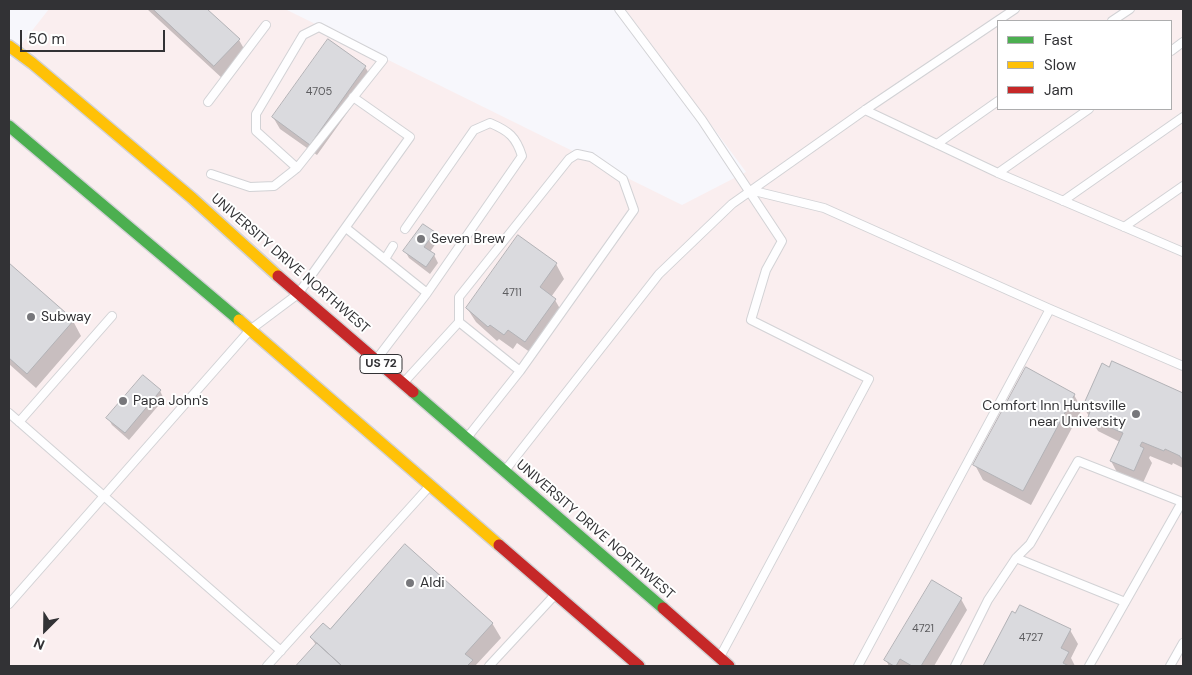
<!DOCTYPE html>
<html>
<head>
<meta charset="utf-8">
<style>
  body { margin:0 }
  #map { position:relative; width:1192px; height:675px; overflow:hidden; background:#f7f7fc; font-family:"DM Sans",sans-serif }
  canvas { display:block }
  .frame { position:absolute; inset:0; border:10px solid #323235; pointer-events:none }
  .legend { position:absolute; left:997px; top:20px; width:175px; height:90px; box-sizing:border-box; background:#fff; border:1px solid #adadae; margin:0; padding:6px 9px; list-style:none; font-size:15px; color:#323235 }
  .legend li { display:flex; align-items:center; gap:10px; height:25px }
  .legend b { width:25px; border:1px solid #adadae }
  .north { position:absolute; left:20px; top:605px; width:50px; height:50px; -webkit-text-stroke:4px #fff; paint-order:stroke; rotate:203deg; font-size:14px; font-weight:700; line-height:20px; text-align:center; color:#323235 }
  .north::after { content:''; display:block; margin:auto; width:18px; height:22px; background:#323235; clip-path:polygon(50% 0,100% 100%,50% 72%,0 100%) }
  .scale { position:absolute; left:20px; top:30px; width:145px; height:22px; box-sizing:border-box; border:2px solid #323235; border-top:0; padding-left:6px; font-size:15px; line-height:18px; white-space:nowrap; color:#323235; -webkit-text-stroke:4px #fff; paint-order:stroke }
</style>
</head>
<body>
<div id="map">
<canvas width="1192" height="675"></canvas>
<div class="frame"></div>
<ul class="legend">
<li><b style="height:6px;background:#4caf50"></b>Fast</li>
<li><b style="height:6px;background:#ffc107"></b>Slow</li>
<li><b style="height:6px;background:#c62828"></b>Jam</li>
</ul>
<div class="north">N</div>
<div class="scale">50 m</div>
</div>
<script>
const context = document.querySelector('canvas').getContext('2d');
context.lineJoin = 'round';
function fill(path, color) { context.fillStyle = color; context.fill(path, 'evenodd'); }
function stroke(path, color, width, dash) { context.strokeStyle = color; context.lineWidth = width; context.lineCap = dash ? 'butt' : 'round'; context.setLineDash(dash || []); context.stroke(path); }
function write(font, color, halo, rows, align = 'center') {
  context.font = font + ' "DM Sans",sans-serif'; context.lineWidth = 4; context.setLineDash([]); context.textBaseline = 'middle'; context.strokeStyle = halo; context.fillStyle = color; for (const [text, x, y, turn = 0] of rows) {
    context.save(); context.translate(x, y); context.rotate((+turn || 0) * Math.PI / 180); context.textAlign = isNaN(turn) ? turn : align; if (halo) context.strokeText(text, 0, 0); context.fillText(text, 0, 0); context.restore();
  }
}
fill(new Path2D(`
  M49 9H285L682 205 746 172 625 9H1183V666H9V60ZM998 21H1171V109H998Z`), '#faeeef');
fill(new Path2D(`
  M147 9H205L239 40 247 54 223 79Z
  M365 67 372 78 317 155 280 129 273 117Z
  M434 233 438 240 430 252 434 255 438 263 430 274 409 258 405 251Z
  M556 264 564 279 551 297 555 300 563 314 534 355 517 343 513 349 499 339 497 341 476 322 467 308Z
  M9 265 73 321 81 336 36 388 9 364Z
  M1113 362 1183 394V468L1173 463 1172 465 1150 456 1149 458 1152 463 1142 485 1119 476 1111 461 1120 442 1098 431 1084 408Z
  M143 377 160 391 164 399 129 440 112 425 108 418Z
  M1074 395 1082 409 1031 505 983 480 975 465Z
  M961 599 967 610 934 666H889L886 660Z
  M1012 612 1070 630 1078 644 1071 658 1075 666H984Z
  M492 623 501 638 475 666H298L316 645 311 637 330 630Z`), '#0003');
const building = new Path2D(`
  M153 9H207L240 39 214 66Z
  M328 39 366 66 310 145 272 117Z
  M423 224 435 232 424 247 435 254 426 267 403 251Z
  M518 235 557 263 540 287 556 299 525 342 508 330 504 335 490 325 488 327 466 308Z
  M9 263 74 320 27 374 9 358Z
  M1112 361 1183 393V459L1180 457V456L1165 449 1164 451 1142 442 1140 446 1144 448 1134 471 1110 461 1123 433 1097 422 1098 421 1088 417 1090 412 1082 408 1102 363 1109 367Z
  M1026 367 1075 394 1023 491 973 465Z
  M143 375 161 390 125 433 106 418Z
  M405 544 493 623 465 654 473 660 467 666H342L310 637 323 623 330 629Z
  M932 580 962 598 921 666H912L900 659 896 666H894L884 660Z
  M1020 605 1071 629 1061 648 1069 652 1063 663 1069 666H983L1012 611 1015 613Z
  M317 643 342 666H296Z`);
fill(building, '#dadade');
stroke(building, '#b3b3b7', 1);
const lane = new Path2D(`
  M619 9 702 120 782 241 766 270 751 320 869 379 722 653
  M1112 21 1130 9
  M1171 51 1183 42
  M208 102 266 25
  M865 110 998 173 1183 252
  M937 144 998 101
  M998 173 1089 109
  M211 174 250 187 274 186 297 168 383 60 319 27 303 35 256 114V131L297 168
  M750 190 824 208 1050 309 1183 366
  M1063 201 1183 117
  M1124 227 1183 186
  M346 228 427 293
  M385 259 393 246
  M459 322 520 371
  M379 356 427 293 522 156C516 137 509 131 490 123L474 130 405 229
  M406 380 459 322V297L569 159 577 154 591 157 623 179 634 210 520 371 470 434
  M9 413 281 651
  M19 422 112 316
  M507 468 659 274 732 204 865 110 1015 9
  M1016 558 1125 602
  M9 604 250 330 298 294 410 137 353 97
  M267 666 427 489
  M489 666 552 598
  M858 666 1050 309
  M955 666 988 600 1016 558 1030 544 1078 461 1182 502 1089 666
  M1170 666 1183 643`);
const fast = new Path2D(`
  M9 126 239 320
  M413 392 663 608`);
const slow = new Path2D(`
  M9 46 32 63 192 198 278 276
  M239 320 499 545`);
const jam = new Path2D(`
  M278 276 413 392
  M499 545 639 666
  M663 608 729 666`);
stroke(lane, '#d2d2d5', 10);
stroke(fast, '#d2d2d5', 14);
stroke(slow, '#d2d2d5', 14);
stroke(jam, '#d2d2d5', 14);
stroke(lane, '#fefeff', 8);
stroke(fast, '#4caf50', 11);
stroke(slow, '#ffc107', 11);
stroke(jam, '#c62828', 11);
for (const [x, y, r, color] of [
  [421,239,5,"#77777b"],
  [31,317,5,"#77777b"],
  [123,401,5,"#77777b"],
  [1136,414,5,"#77777b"],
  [410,583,5,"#77777b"]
]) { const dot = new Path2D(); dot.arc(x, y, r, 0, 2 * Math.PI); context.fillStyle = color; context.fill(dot); stroke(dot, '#fff', 2); }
write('11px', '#5c5c5f', null, [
  ["4705",319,92],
  ["4711",512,293],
  ["4721",923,629],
  ["4727",1031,638]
]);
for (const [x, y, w] of [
  [381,364,42]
]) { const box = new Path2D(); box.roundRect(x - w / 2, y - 9.5, w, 19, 4); context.fillStyle = '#fff'; context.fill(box); stroke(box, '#323235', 1); }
write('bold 12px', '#323235', null, [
  ["US 72",381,364]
]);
write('14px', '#323235', '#fff', [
  ["Seven Brew",431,239],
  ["Subway",41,317],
  ["Papa John's",133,401],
  ["Comfort Inn Huntsville",1126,406,"right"],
  ["near University",1126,422,"right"],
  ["Aldi",420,583]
], 'left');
write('14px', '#323235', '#fff', [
  ["UNIVERSITY DRIVE NORTHWEST",290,264,41],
  ["UNIVERSITY DRIVE NORTHWEST",595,530,41]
]);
</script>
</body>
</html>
